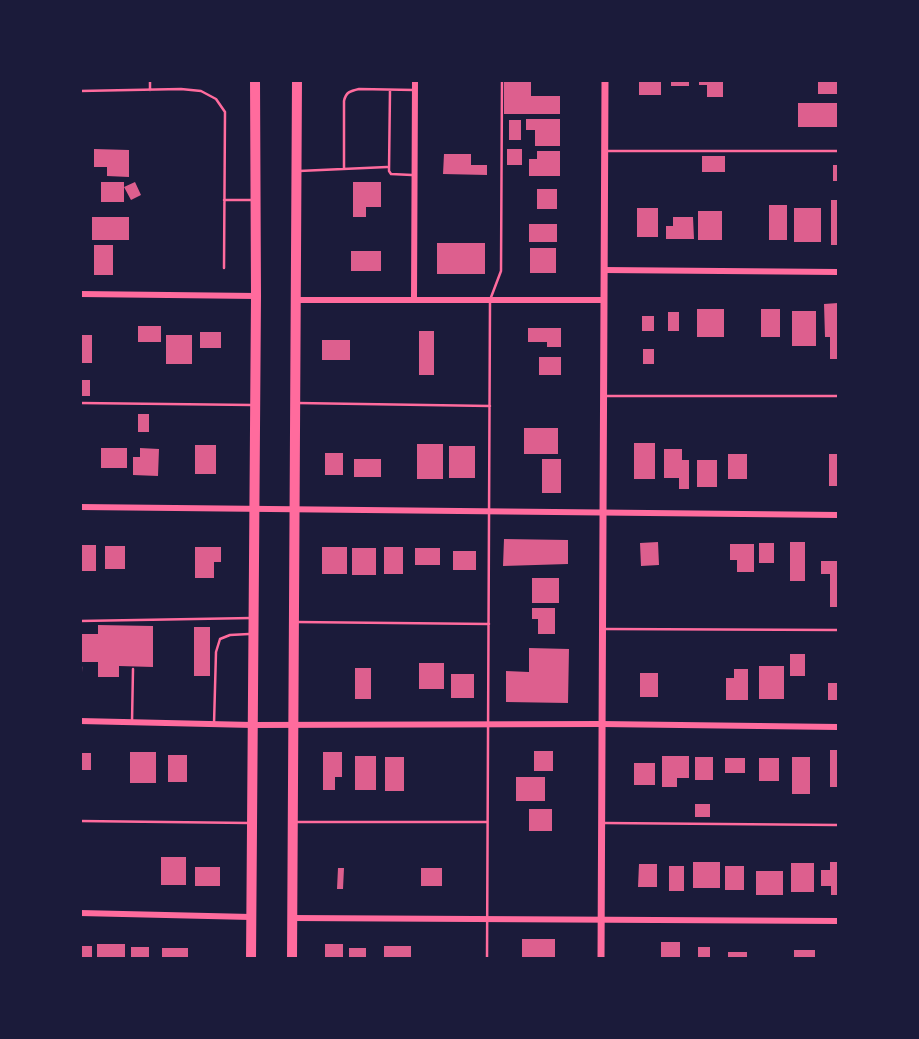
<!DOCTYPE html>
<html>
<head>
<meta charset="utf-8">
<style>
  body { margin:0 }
  #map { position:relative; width:919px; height:1039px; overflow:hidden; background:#1b1b3a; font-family:"Golos Text",sans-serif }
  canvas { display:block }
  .frame { position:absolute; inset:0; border:82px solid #1b1b3a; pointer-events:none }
</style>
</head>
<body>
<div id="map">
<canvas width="919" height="1039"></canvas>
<div class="frame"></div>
</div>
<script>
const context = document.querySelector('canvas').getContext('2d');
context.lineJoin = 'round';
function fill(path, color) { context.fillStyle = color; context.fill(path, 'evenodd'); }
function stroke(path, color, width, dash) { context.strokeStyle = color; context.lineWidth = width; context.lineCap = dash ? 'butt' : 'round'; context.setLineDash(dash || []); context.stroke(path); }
fill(new Path2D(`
  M504 80H531V96H560V114H504Z
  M639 80H661V95H639Z
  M671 80H689V86H671Z
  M699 80H723V97H707V85H699Z
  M818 80H838V94H818Z
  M798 103H838V127H798Z
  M526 119H560V146H535V130H526Z
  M509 120H521V140H509Z
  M94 149 129 150V177L107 176V167H94Z
  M507 149H522V165H507Z
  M537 151H560V176H529V159H537Z
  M444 154H471V165H487V175L443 174Z
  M702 156H725V172H702Z
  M833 165H838V181H833Z
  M101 182H124V202H101Z
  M135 182 141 195 131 200 124 187Z
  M353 182H381V207H366V217H353Z
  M537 189H557V209H537Z
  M831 200H838V245H831Z
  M769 205H787V240H769Z
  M637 208H658V237H637Z
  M794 208H821V242H794Z
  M698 211H722V240H698Z
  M92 217H129V240H92Z
  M673 217H693L694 239H666V226H673Z
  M529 224H557V242H529Z
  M437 243H485V274H437Z
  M94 245H113V275H94Z
  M530 248H556V273H530Z
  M351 251H381V271H351Z
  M838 303V359H830V337H825L824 304Z
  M697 309H724V337H697Z
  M761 309H780V337H761Z
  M792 311H816V346H792Z
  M668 312H679V331H668Z
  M642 316H654V331H642Z
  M138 326H161V342H138Z
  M528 328H561V347H547V342H528Z
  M419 331H434V375H419Z
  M200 332H221V348H200Z
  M80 335H92V363H80Z
  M166 335H192V364H166Z
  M322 340H350V360H322Z
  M643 349H654V364H643Z
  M539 357H561V375H539Z
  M80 380H90V396H80Z
  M138 414H149V432H138Z
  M524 428H558V454H524Z
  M634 443H655V479H634Z
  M417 444H443V479H417Z
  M195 445H216V474H195Z
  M449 446H475V478H449Z
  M101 448H127V468H101Z
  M140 448 159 449 158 476 133 475V457H140Z
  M664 449H682V460H689V489H679V478H664Z
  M325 453H343V475H325Z
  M728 454H747V479H728Z
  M829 454H838V486H829Z
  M354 459H381V477H354Z
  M542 459H561V493H542Z
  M697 460H717V487H697Z
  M504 539 568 540V564L503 566Z
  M658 542 659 565 641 566 640 543Z
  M790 542H805V581H790Z
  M759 543H774V563H759Z
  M730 544H754V572H737V560H730Z
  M80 545H96V571H80Z
  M105 546H125V569H105Z
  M195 547H221V562H214V578H195Z
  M322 547H347V574H322Z
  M384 547H403V574H384Z
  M352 548H376V575H352Z
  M415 548H440V565H415Z
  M453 551H476V570H453Z
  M821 561H838V607H830V574H821Z
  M532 578H559V603H532Z
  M532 608H555V634H538V619H532Z
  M98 625 153 626V667L119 666V677H98V662H80V634H98Z
  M194 627H210V676H194Z
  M529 648 569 649 568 703 506 702V671L529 672Z
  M790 654H805V676H790Z
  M419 663H444V689H419Z
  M759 666H784V699H759Z
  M355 668H371V699H355Z
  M734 669H748V700H726V678H734Z
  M640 673H658V697H640Z
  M451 674H474V698H451Z
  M828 683H838V700H828Z
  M830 750H838V787H830Z
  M534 751H553V771H534Z
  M130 752H156V783H130Z
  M323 752H342V777H335V790H323Z
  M80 753H91V770H80Z
  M168 755H187V782H168Z
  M355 756H376V790H355Z
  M662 756H689V778H677V787H662Z
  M385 757H404V791H385Z
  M695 757H713V780H695Z
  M792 757H810V794H792Z
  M725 758H745V773H725Z
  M759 758H779V781H759Z
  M634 763H655V785H634Z
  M516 777H545V801H516Z
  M695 804H710V817H695Z
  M529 809H552V831H529Z
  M161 857H186V885H161Z
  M693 862H720V888H693Z
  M830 862H838V895H831V886H821V870H830Z
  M791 863H814V892H791Z
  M639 864H657V887H638Z
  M669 866H684V891H669Z
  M725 866H744V890H725Z
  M195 867H220V886H195Z
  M338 868H344L343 889H337Z
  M421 868H442V886H421Z
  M756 871H783V895H756Z
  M522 939H555V958H522Z
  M661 942H680V958H661Z
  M97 944H125V958H97Z
  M325 944H343V958H325Z
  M80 946H92V958H80Z
  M384 946H411V958H384Z
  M131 947H149V958H131Z
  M698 947H710V958H698Z
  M162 948H188V958H162Z
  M349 948H366V958H349Z
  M794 950H815V958H794Z
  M728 952H747V958H728Z`), '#dd5f8e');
stroke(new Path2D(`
  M150 80V90
  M390 90 389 171 391 174 412 175
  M80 91 181 89 201 91 216 99 225 112 224 268
  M607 151H838
  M344 168V101C346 92 350 91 359 89L414 90
  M299 171 387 167
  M224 200H253
  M606 396H838
  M80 403 252 405
  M297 403 490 406
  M80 621 252 618
  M296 622 489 624
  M605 629 838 630
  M80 689 81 667
  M132 722 133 669
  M214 724 216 652 220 639 230 635 249 634
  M80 821 249 823
  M295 822H487
  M604 823 838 825
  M487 958 490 300 501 271 502 80`), '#ff6b9d', 2.5);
stroke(new Path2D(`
  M604 270 838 272
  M80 294 256 296
  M296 300H603
  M414 300 415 80
  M80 507 838 515
  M80 721 252 725 601 724 838 727
  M80 913 251 917
  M292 918 838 921`), '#ff6b9d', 6);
stroke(new Path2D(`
  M601 958 605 80`), '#ff6b9d', 7);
stroke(new Path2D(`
  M251 958 256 296 255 80
  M292 958 297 80`), '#ff6b9d', 10);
</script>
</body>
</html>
